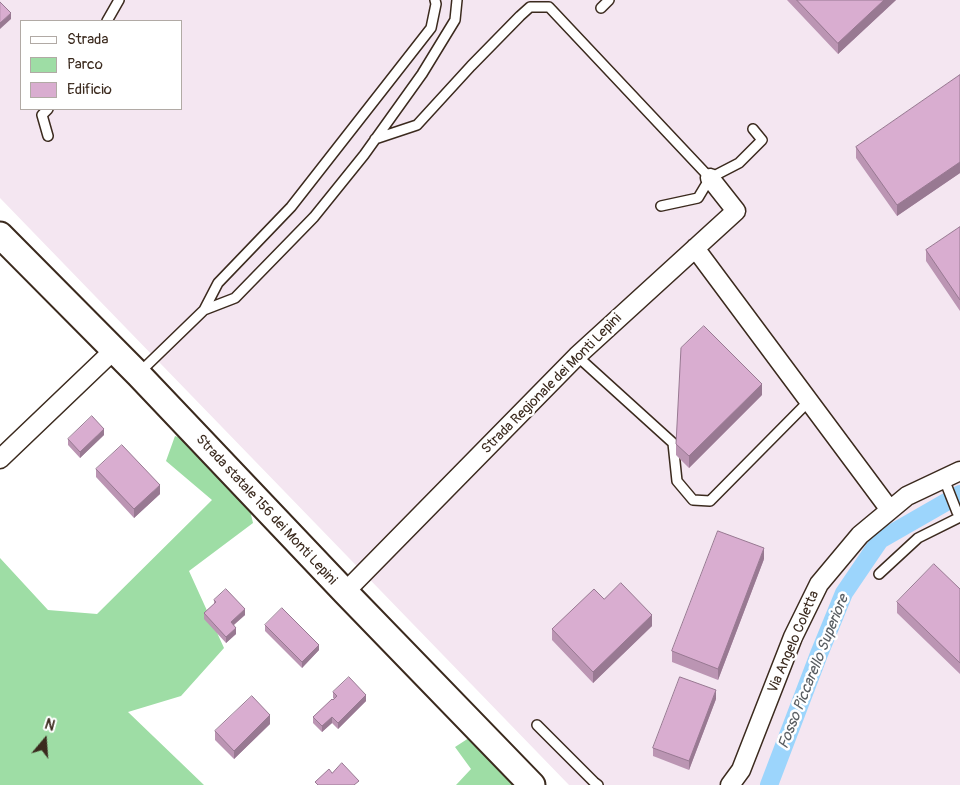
<!DOCTYPE html>
<html>
<head>
<meta charset="utf-8">
<style>
  body { margin:0 }
  #map { position:relative; width:960px; height:785px; overflow:hidden; background:#fff; font-family:Pangolin,sans-serif }
  canvas { display:block }
  .legend { position:absolute; left:20px; top:20px; width:162px; height:90px; box-sizing:border-box; background:#fff; border:1px solid #b1aaa5; margin:0; padding:6px 9px; list-style:none; font-size:15px; color:#3b2a1e }
  .legend li { display:flex; align-items:center; gap:10px; height:25px }
  .legend b { width:25px; border:1px solid #b1aaa5 }
  .north { position:absolute; left:20px; top:715px; width:50px; height:50px; -webkit-text-stroke:4px #fff; paint-order:stroke; rotate:18deg; font-size:14px; font-weight:700; line-height:20px; text-align:center; color:#3b2a1e }
  .north::after { content:''; display:block; margin:auto; width:18px; height:22px; background:#3b2a1e; clip-path:polygon(50% 0,100% 100%,50% 72%,0 100%) }
</style>
</head>
<body>
<div id="map">
<canvas width="960" height="785"></canvas>
<ul class="legend">
<li><b style="height:6px;background:#fff"></b>Strada</li>
<li><b style="height:14px;background:#9edda5"></b>Parco</li>
<li><b style="height:14px;background:#d9add0"></b>Edificio</li>
</ul>
<div class="north">N</div>
</div>
<script>
const context = document.querySelector('canvas').getContext('2d');
context.lineJoin = 'round';
function fill(path, color) { context.fillStyle = color; context.fill(path, 'evenodd'); }
function stroke(path, color, width, dash) { context.strokeStyle = color; context.lineWidth = width; context.lineCap = dash ? 'butt' : 'round'; context.setLineDash(dash || []); context.stroke(path); }
function write(font, color, halo, rows, align = 'center') {
  context.font = font + ' Pangolin,sans-serif'; context.lineWidth = 5; context.setLineDash([]); context.textBaseline = 'middle'; context.strokeStyle = halo; context.fillStyle = color; for (const [text, x, y, turn = 0] of rows) {
    context.save(); context.translate(x, y); context.rotate((+turn || 0) * Math.PI / 180); context.textAlign = isNaN(turn) ? turn : align; if (halo) context.strokeText(text, 0, 0); context.fillText(text, 0, 0); context.restore();
  }
}
fill(new Path2D(`
  M0 0H960V785H569L0 198ZM21 21H181V109H21Z`), '#f4e6f1');
fill(new Path2D(`
  M175 436 238 459 253 523 189 571 224 648 181 696 128 712 204 785H0V558L48 610 97 614 212 500 166 461Z
  M472 736 518 785H456L471 769 455 747Z`), '#9edda5');
stroke(new Path2D(`
  M769 785 819 654 844 593 880 540 960 494`), '#9cd5fc', 18);
const service = new Path2D(`
  M601 8 609 0
  M107 21 119 0
  M48 109 42 115 48 136
  M375 139 417 125 471 66 520 16 530 7H549L710 178 698 198 661 206
  M710 178 739 163 762 140 753 129
  M204 310 218 283 291 207 431 28 436 4 435 0
  M577 356 673 443 677 481 693 500 710 501 809 401
  M140 372 204 310 235 298 314 217 364 155 422 74 455 20 457 0
  M879 574 918 538 960 517 957 512 944 479
  M537 725 594 782 598 785`);
const minor = new Path2D(`
  M695 248 890 510
  M0 459 114 350
  M345 592 577 356 736 211 710 178
  M730 785 741 770 793 637 819 584 860 535 907 496 960 471`);
const secondary = new Path2D(`
  M0 235 138 374 345 592 532 785`);
stroke(service, '#3b2a1e', 12);
stroke(minor, '#3b2a1e', 21);
stroke(secondary, '#3b2a1e', 29);
stroke(service, '#fff', 9);
stroke(minor, '#fff', 18);
stroke(secondary, '#fff', 25);
fill(new Path2D(`
  M787 0H896L838 54Z
  M960 75V173L897 216 856 158V147Z
  M960 227V311L926 261V250Z
  M762 395 689 468 676 455V444Z
  M104 435 80 458 68 445V439Z
  M96 469 160 494 134 518 96 477Z
  M764 559 718 680 672 662V651Z
  M960 589V674L897 613V602Z
  M604 599 652 626 593 683 552 640V629Z
  M214 600 245 615 234 625 236 634 226 643 204 619V613L214 604Z
  M265 625 319 650 302 668 265 631Z
  M333 692 366 701 338 729 332 723 322 732 313 723V717L334 699 333 698Z
  M716 699 689 770 653 756V748Z
  M270 724 234 759 215 740V731Z`), '#bb95b3');
fill(new Path2D(`
  M884 0H896L838 54V43Z
  M11 13V19L0 29V23Z
  M960 162V173L897 216V205Z
  M762 384V395L689 468V456Z
  M104 429V435L80 458V452Z
  M160 485V494L134 518V509Z
  M764 548V559L718 680V669Z
  M245 609V615L231 627V622Z
  M652 615V626L593 683V672Z
  M236 628V634L226 643V637Z
  M319 645V650L302 668V662Z
  M716 690V699L689 770V761Z
  M366 695V701L338 729V723Z
  M270 715V724L234 759V751Z
  M332 717V723L322 732V726Z`), '#987992');
const building = new Path2D(`
  M797 0H884L838 43Z
  M0 2 11 13 0 23Z
  M960 75V162L897 205 856 147Z
  M960 227V300L926 250Z
  M704 326 762 384 689 456 676 444 681 348Z
  M92 416 104 429 80 452 68 439Z
  M122 445 160 485 134 509 96 469Z
  M718 531 764 548 718 669 672 651Z
  M934 564 960 589V663L897 602Z
  M621 583 652 615 593 672 552 629 594 589 604 599Z
  M226 589 245 609 231 622 236 628 226 637 204 613 216 602 214 600Z
  M282 608 319 645 302 662 265 625Z
  M349 677 366 695 338 723 332 717 322 726 313 717 332 699 333 700 337 696 333 692Z
  M680 677 716 690 689 761 653 748Z
  M252 696 270 715 234 751 215 731Z
  M342 763 359 781 354 785H318L315 782 329 769 332 773Z`);
fill(building, '#d9add0');
stroke(building, '#987992', 1);
write('14px', '#3b2a1e', '#fff', [
  ["Strada Regionale dei Monti Lepini",552,384,-45],
  ["Strada statale 156 dei Monti Lepini",266,510,47],
  ["Via Angelo Coletta",794,642,-67]
]);
write('italic 15px', '#585d61', '#fff', [
  ["Fosso Piccarello Superiore",814,672,-68]
]);
</script>
</body>
</html>
